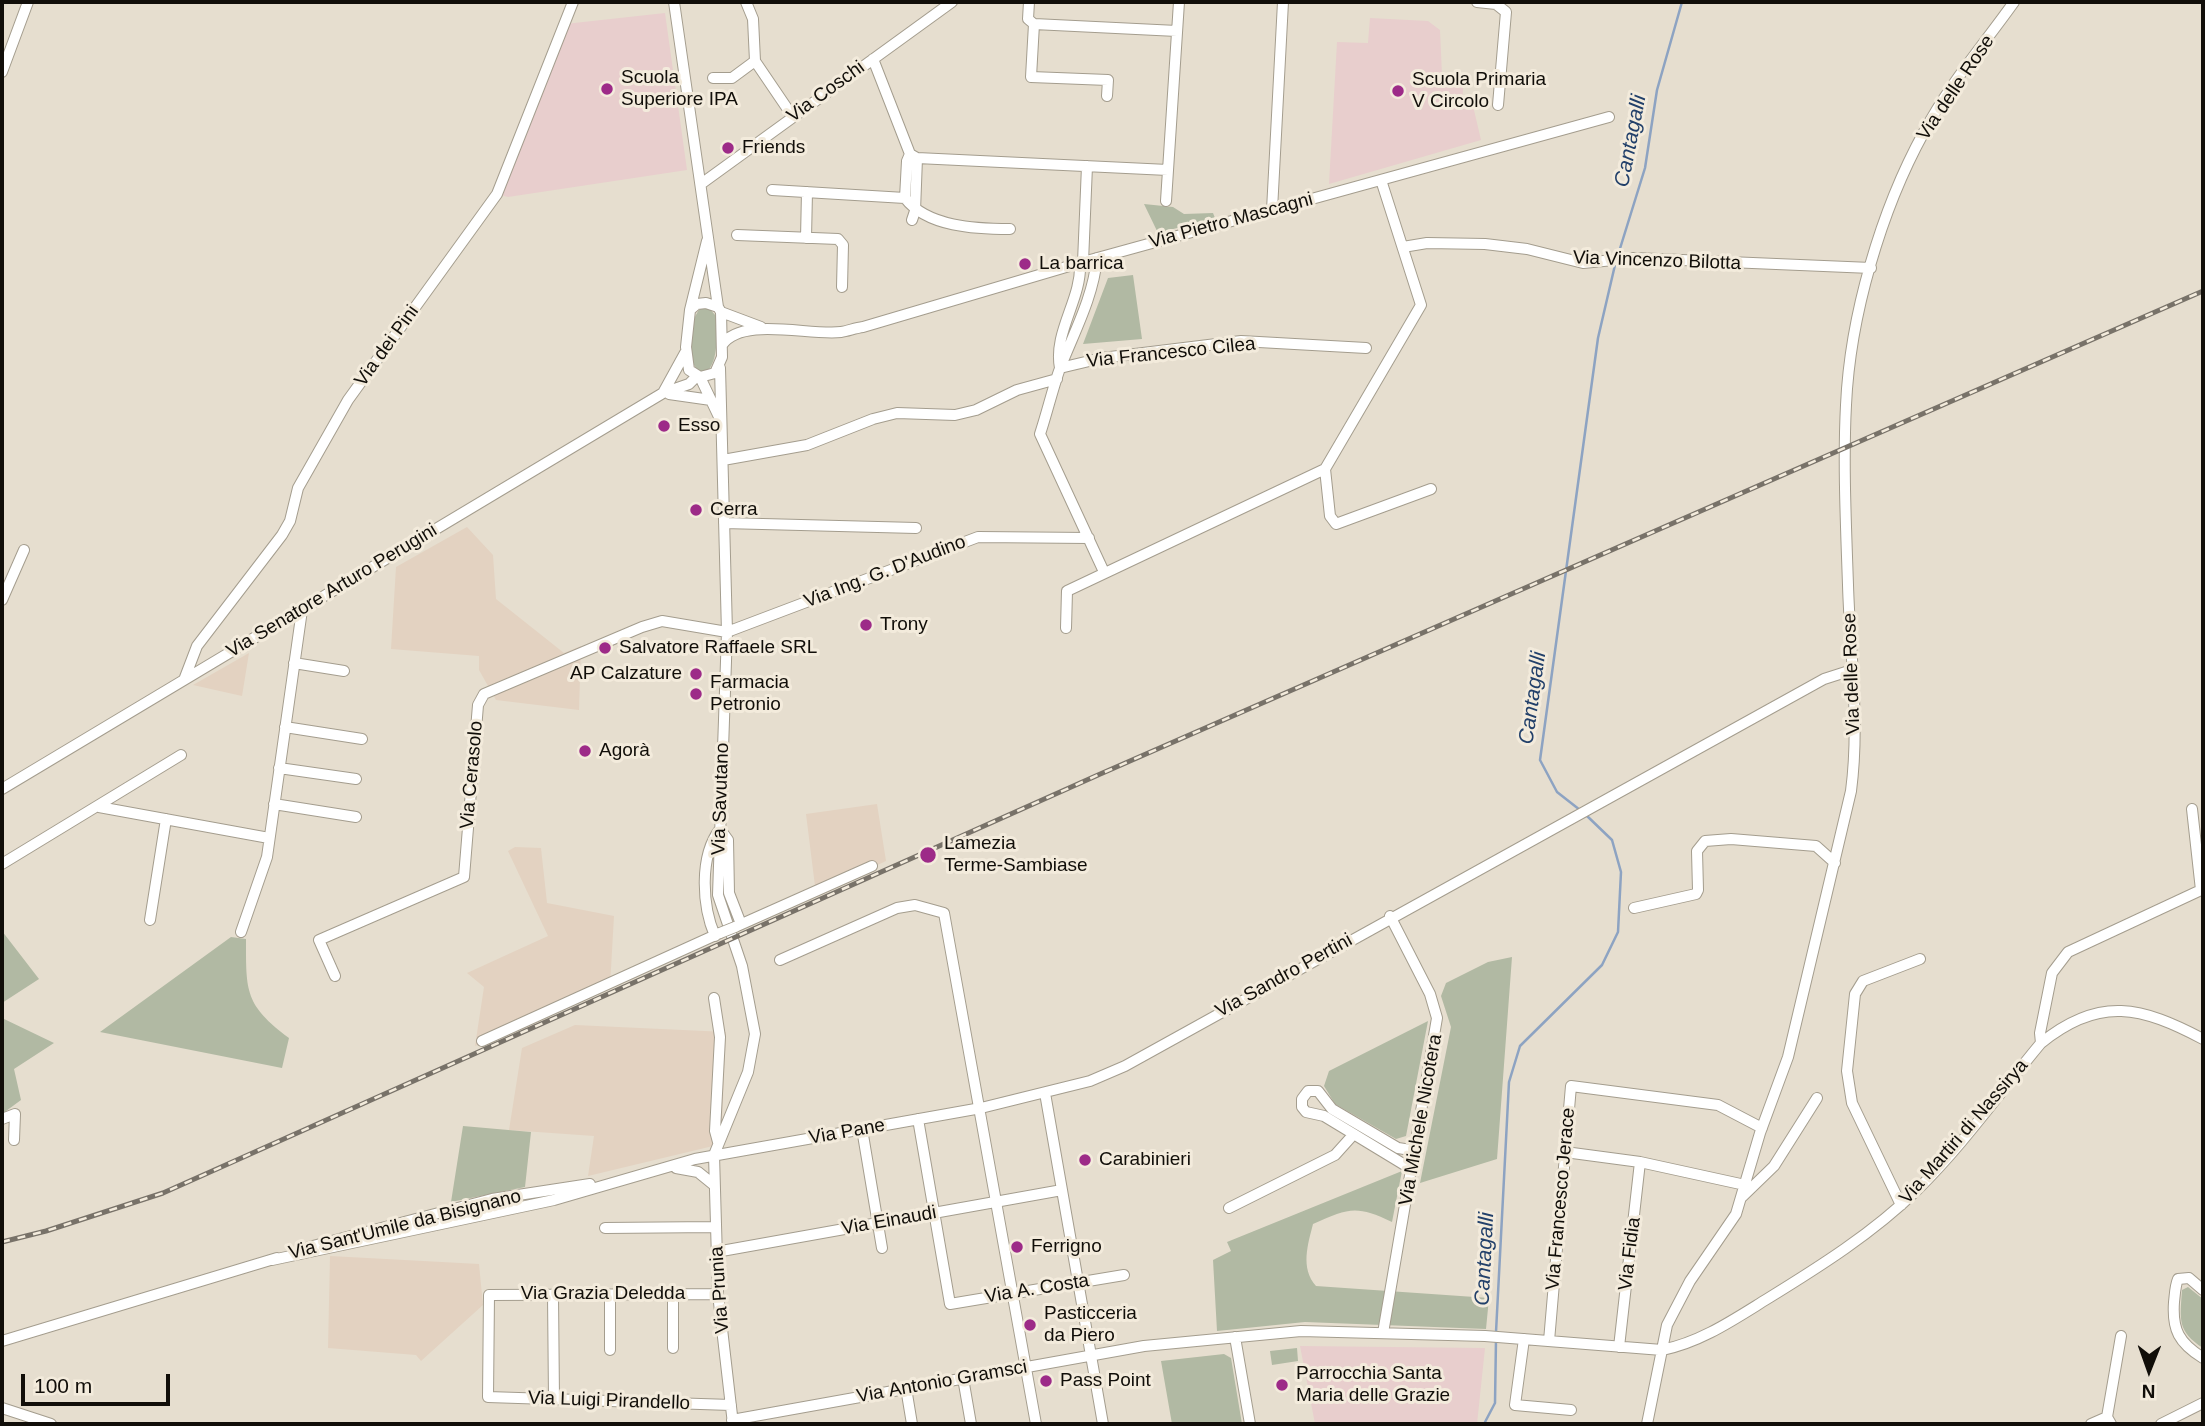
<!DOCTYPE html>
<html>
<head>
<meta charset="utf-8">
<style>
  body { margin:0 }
  #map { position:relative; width:2205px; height:1426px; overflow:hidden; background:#e6decf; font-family:Arial,sans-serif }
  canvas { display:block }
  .frame { position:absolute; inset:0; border:4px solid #110e09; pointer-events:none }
  .north { position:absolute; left:2114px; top:1335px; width:70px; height:70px; -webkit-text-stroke:5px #f3ebdc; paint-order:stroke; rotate:181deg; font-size:19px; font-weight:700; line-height:28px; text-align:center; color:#110e09 }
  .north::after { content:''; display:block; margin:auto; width:24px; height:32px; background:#110e09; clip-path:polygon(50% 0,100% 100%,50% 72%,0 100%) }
  .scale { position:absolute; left:21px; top:1374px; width:149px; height:32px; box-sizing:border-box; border:4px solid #110e09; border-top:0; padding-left:9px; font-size:21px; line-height:24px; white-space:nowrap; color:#110e09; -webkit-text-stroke:5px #f3ebdc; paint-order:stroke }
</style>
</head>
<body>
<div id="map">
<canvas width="2205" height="1426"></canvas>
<div class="frame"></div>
<div class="north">N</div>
<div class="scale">100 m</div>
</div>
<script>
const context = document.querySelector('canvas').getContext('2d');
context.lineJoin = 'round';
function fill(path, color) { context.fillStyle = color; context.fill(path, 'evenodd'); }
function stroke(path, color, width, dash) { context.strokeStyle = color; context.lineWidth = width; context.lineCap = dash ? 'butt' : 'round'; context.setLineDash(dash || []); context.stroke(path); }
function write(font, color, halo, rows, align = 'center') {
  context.font = font + ' Arial,sans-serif'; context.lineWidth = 6; context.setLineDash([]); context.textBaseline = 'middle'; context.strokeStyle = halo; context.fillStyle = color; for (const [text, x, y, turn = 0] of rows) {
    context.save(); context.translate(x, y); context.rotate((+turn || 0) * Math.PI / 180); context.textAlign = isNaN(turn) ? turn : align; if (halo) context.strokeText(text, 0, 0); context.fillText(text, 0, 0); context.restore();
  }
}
fill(new Path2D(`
  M467 527 493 555 496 599 564 653 581 646 579 710 496 700 479 670V656L391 649 396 567Z
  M249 653 242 696 193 685Z
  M877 804 886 861 816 894 806 814Z
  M515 847 541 848 547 903 614 916 610 986 475 1046 484 987 467 973 548 936 508 851Z
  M575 1025 726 1032 722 1122 713 1146 588 1176 594 1136 509 1130 522 1048Z
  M330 1256 479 1264 483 1305 421 1361 416 1355 328 1348Z`), '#e3d2c1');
fill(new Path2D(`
  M665 13 687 170 508 197 497 194 565 24Z
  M1370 18 1428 21 1440 30 1442 75 1464 76 1462 105 1473 106 1481 140 1329 184 1337 42 1368 43Z
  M1300 1346 1485 1348 1477 1424H1315Z`), '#e8cecd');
fill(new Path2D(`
  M1144 204 1173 207 1184 214 1213 213 1215 218 1158 233Z
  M1133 275 1142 339 1083 344 1108 278Z
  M708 307 716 316C716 334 720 359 706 373 683 372 688 319 701 308Z
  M2 931 39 979 2 1003Z
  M231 937 246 939C246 992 245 1005 289 1038L282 1068 100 1032Z
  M1512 957 1497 1159 1420 1183 1451 1027 1441 996 1446 983 1488 962Z
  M2 1018 54 1043 14 1069 21 1100 2 1114Z
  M1428 1021 1406 1136 1396 1139 1335 1104 1324 1086 1329 1071Z
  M463 1126 531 1132 525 1187 451 1202Z
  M1402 1171 1392 1222C1356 1205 1349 1208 1313 1224 1308 1244 1300 1268 1316 1286L1489 1298 1486 1329 1305 1322 1217 1331 1213 1260 1231 1251 1227 1242Z
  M2188 1287 2203 1299V1348C2177 1331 2180 1320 2182 1290Z
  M1297 1348 1298 1361 1272 1365 1270 1351Z
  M1224 1354 1231 1358 1242 1424H1172L1161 1361Z`), '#b1b9a3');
stroke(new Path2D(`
  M1618 255 1645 168 1657 90 1682 2
  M1580 810 1557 792 1540 760 1598 338 1615 265
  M1496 1332 1509 1082 1520 1046 1602 965 1618 932 1621 872 1612 840 1586 815
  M1484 1424 1495 1403 1496 1339`), '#8da3c2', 2.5);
const minor = new Path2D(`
  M674 2 718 307
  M746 2 753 19 755 61 793 117
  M1029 2 1028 19 1034 24
  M1477 2 1496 4 1506 12 1498 105
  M873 59 910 154
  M2 72 28 2
  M713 78H732L755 61
  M1107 96 1108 80 1031 77 1034 24 1177 31
  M910 154 917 158 1168 170
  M701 184 952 2
  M772 190 905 198C927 227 976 229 1010 229
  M905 198 907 161 910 154
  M1166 201 1179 2
  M1272 210 1283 2
  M912 220 915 211 917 158
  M737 235 838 239 843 245 842 287
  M806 238 807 192
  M1403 247 1427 243 1485 244 1527 249 1583 263 1634 258 1871 268
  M1097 258C1093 299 1073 334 1059 371 1052 391 1047 413 1040 434L1104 572
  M1083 262 1087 166
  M706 303 718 307 721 312 722 357 715 373 700 377 689 370 686 347 690 310 697 304Z
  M690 310 707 241
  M721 312 761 327
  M722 345C742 316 809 336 841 332 848 331 855 328 863 327L1083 262 1609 117
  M720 368 727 632 718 895 742 966 755 1034 748 1072 714 1155 718 1294 733 1424
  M1060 368 1102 358 1241 341 1366 348
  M1060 368C1053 332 1082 299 1080 263
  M700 377 720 419
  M663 393 685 353
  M669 394 711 400
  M723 460 807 445 873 419 897 413 955 415 976 410 1017 390 1057 379
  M1325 469 1330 516 1336 524 1431 489
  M724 523 916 528
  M2 600 24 550
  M1066 628 1067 591 1325 469 1421 305 1381 180
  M294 663 344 671
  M184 680 197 646 282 535 290 521 298 488 348 400 497 194 573 2
  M285 727 362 739
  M279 768 356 779
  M2 789 663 393 689 384 697 376
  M274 804 356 817
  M99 807 269 838
  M2 864 181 755
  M1634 908 1696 894 1698 890 1697 851 1705 841 1731 839 1816 846 1835 863
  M150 920 166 819
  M735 927 872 866
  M241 932 267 857 302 610
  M715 936C702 906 699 856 720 829L728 840 729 893 741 924
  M780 960 897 908 915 905 944 913 1036 1424
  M335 976 319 940 464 877 478 705 484 694 642 627 662 621 727 632 978 537 1089 538
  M714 998 720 1037 715 1131 718 1142
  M482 1041 720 933
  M2041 1043 2040 1033 2052 973 2068 952 2201 890 2192 809
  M1045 1093 1103 1424
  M2 1119 15 1114 14 1140
  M918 1119 950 1304 1124 1275
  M862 1129 882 1248
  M1565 1152 1640 1162 1745 1185
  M676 1168 698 1172 714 1185
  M1413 1170 1324 1116 1306 1112 1302 1107V1099L1308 1091H1318L1332 1109 1398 1148 1417 1151
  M1742 1197 1774 1166 1817 1098
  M1901 1205 1852 1103 1847 1071 1855 994 1863 981 1920 959
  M1229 1208 1335 1155 1353 1135
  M605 1228 715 1227
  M309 1247 492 1199 590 1184
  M716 1252 1062 1190
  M272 1260 554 1200 695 1159 981 1108 1090 1081 1125 1066 1824 679 1852 670
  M2203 1290 2189 1278 2178 1279C2175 1286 2175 1294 2174 1302 2172 1330 2179 1343 2203 1358
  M673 1294V1348
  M718 1294 489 1295 488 1397 731 1405
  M553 1295 554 1399
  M1383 1333 1437 1018 1430 994 1390 916
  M1235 1337 1250 1424
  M1524 1339 1515 1405 1571 1410
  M2 1341 277 1258
  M1549 1341 1571 1086 1718 1105 1762 1128
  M1619 1347 1640 1162
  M610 1350V1295
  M963 1378 971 1424
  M906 1388 912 1424
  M2 1408 51 1424
  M732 1420 1144 1346 1301 1331 1485 1336 1662 1350C1701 1342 1733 1320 1767 1299 1819 1267 1873 1233 1917 1190 1963 1145 2000 1092 2041 1043 2100 995 2142 1007 2203 1039
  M1647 1424 1667 1325 1690 1281 1736 1214 1760 1133 1788 1057 1851 791C1860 723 1850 653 1848 585 1846 526 1843 463 1846 405 1850 316 1881 210 1924 132 1948 86 1984 44 2014 2
  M2091 1424 2107 1417
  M2111 1424 2107 1417 2121 1336
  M2161 1424 2203 1403`);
stroke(minor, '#a49d8e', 12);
stroke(minor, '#fff', 10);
const rail = new Path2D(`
  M2 1242 46 1231 163 1193 1098 775 2203 291`);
stroke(rail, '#787269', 5);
stroke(rail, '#f3ebdc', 2.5, [8]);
const minorBridge = new Path2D(`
  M720 933 735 927`);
stroke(minorBridge, '#a49d8e', 12, []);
stroke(minorBridge, '#fff', 10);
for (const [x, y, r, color] of [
  [607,89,7,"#9d2b88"],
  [1398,91,7,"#9d2b88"],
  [728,148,7,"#9d2b88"],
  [1025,264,7,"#9d2b88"],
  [664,426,7,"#9d2b88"],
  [696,510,7,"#9d2b88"],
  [866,625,7,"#9d2b88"],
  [605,648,7,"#9d2b88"],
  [696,674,7,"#9d2b88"],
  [696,694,7,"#9d2b88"],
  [585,751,7,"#9d2b88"],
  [928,855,9,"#9d2b88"],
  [1085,1160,7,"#9d2b88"],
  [1017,1247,7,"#9d2b88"],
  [1030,1325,7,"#9d2b88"],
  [1046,1381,7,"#9d2b88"],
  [1282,1385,7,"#9d2b88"]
]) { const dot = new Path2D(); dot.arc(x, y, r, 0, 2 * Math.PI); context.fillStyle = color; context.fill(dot); stroke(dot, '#f3ebdc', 2.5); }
write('19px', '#110e09', '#f3ebdc', [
  ["Scuola",621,78],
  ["Superiore IPA",621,100],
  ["Scuola Primaria",1412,80],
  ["V Circolo",1412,102],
  ["Friends",742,148],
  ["La barrica",1039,264],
  ["Esso",678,426],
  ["Cerra",710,510],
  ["Trony",880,625],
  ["Salvatore Raffaele SRL",619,648],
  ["AP Calzature",682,674,"right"],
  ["Farmacia",710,683],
  ["Petronio",710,705],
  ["Agorà",599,751],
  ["Lamezia",944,844],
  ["Terme-Sambiase",944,866],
  ["Carabinieri",1099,1160],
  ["Ferrigno",1031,1247],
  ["Pasticceria",1044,1314],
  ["da Piero",1044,1336],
  ["Parrocchia Santa",1296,1374],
  ["Maria delle Grazie",1296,1396],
  ["Pass Point",1060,1381]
], 'left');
write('19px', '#110e09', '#f3ebdc', [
  ["Via delle Rose",1956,88,-56],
  ["Via Coschi",826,92,-36],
  ["Via Pietro Mascagni",1231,221,-15],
  ["Via Vincenzo Bilotta",1657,261,2],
  ["Via dei Pini",387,346,-54],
  ["Via Francesco Cilea",1171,353,-6],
  ["Via Ing. G. D'Audino",885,572,-21],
  ["Via Senatore Arturo Perugini",332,591,-31],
  ["Via delle Rose",1852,674,-92],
  ["Via Cerasolo",472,775,-85],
  ["Via Savutano",721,799,-88],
  ["Via Sandro Pertini",1284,976,-29],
  ["Via Michele Nicotera",1421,1120,-80],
  ["Via Pane",847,1132,-10],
  ["Via Martiri di Nassirya",1964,1132,-49],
  ["Via Francesco Jerace",1561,1199,-85],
  ["Via Einaudi",889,1221,-10],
  ["Via Sant'Umile da Bisignano",405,1225,-14],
  ["Via Fidia",1630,1254,-83],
  ["Via A. Costa",1037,1289,-9],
  ["Via Prunia",720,1290,-94],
  ["Via Grazia Deledda",603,1294],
  ["Via Antonio Gramsci",942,1382,-10],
  ["Via Luigi Pirandello",609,1401,2]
]);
write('italic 21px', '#22406a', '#f3ebdc', [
  ["Cantagalli",1631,141,-79],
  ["Cantagalli",1533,698,-82],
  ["Cantagalli",1485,1259,-87]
]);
</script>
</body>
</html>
